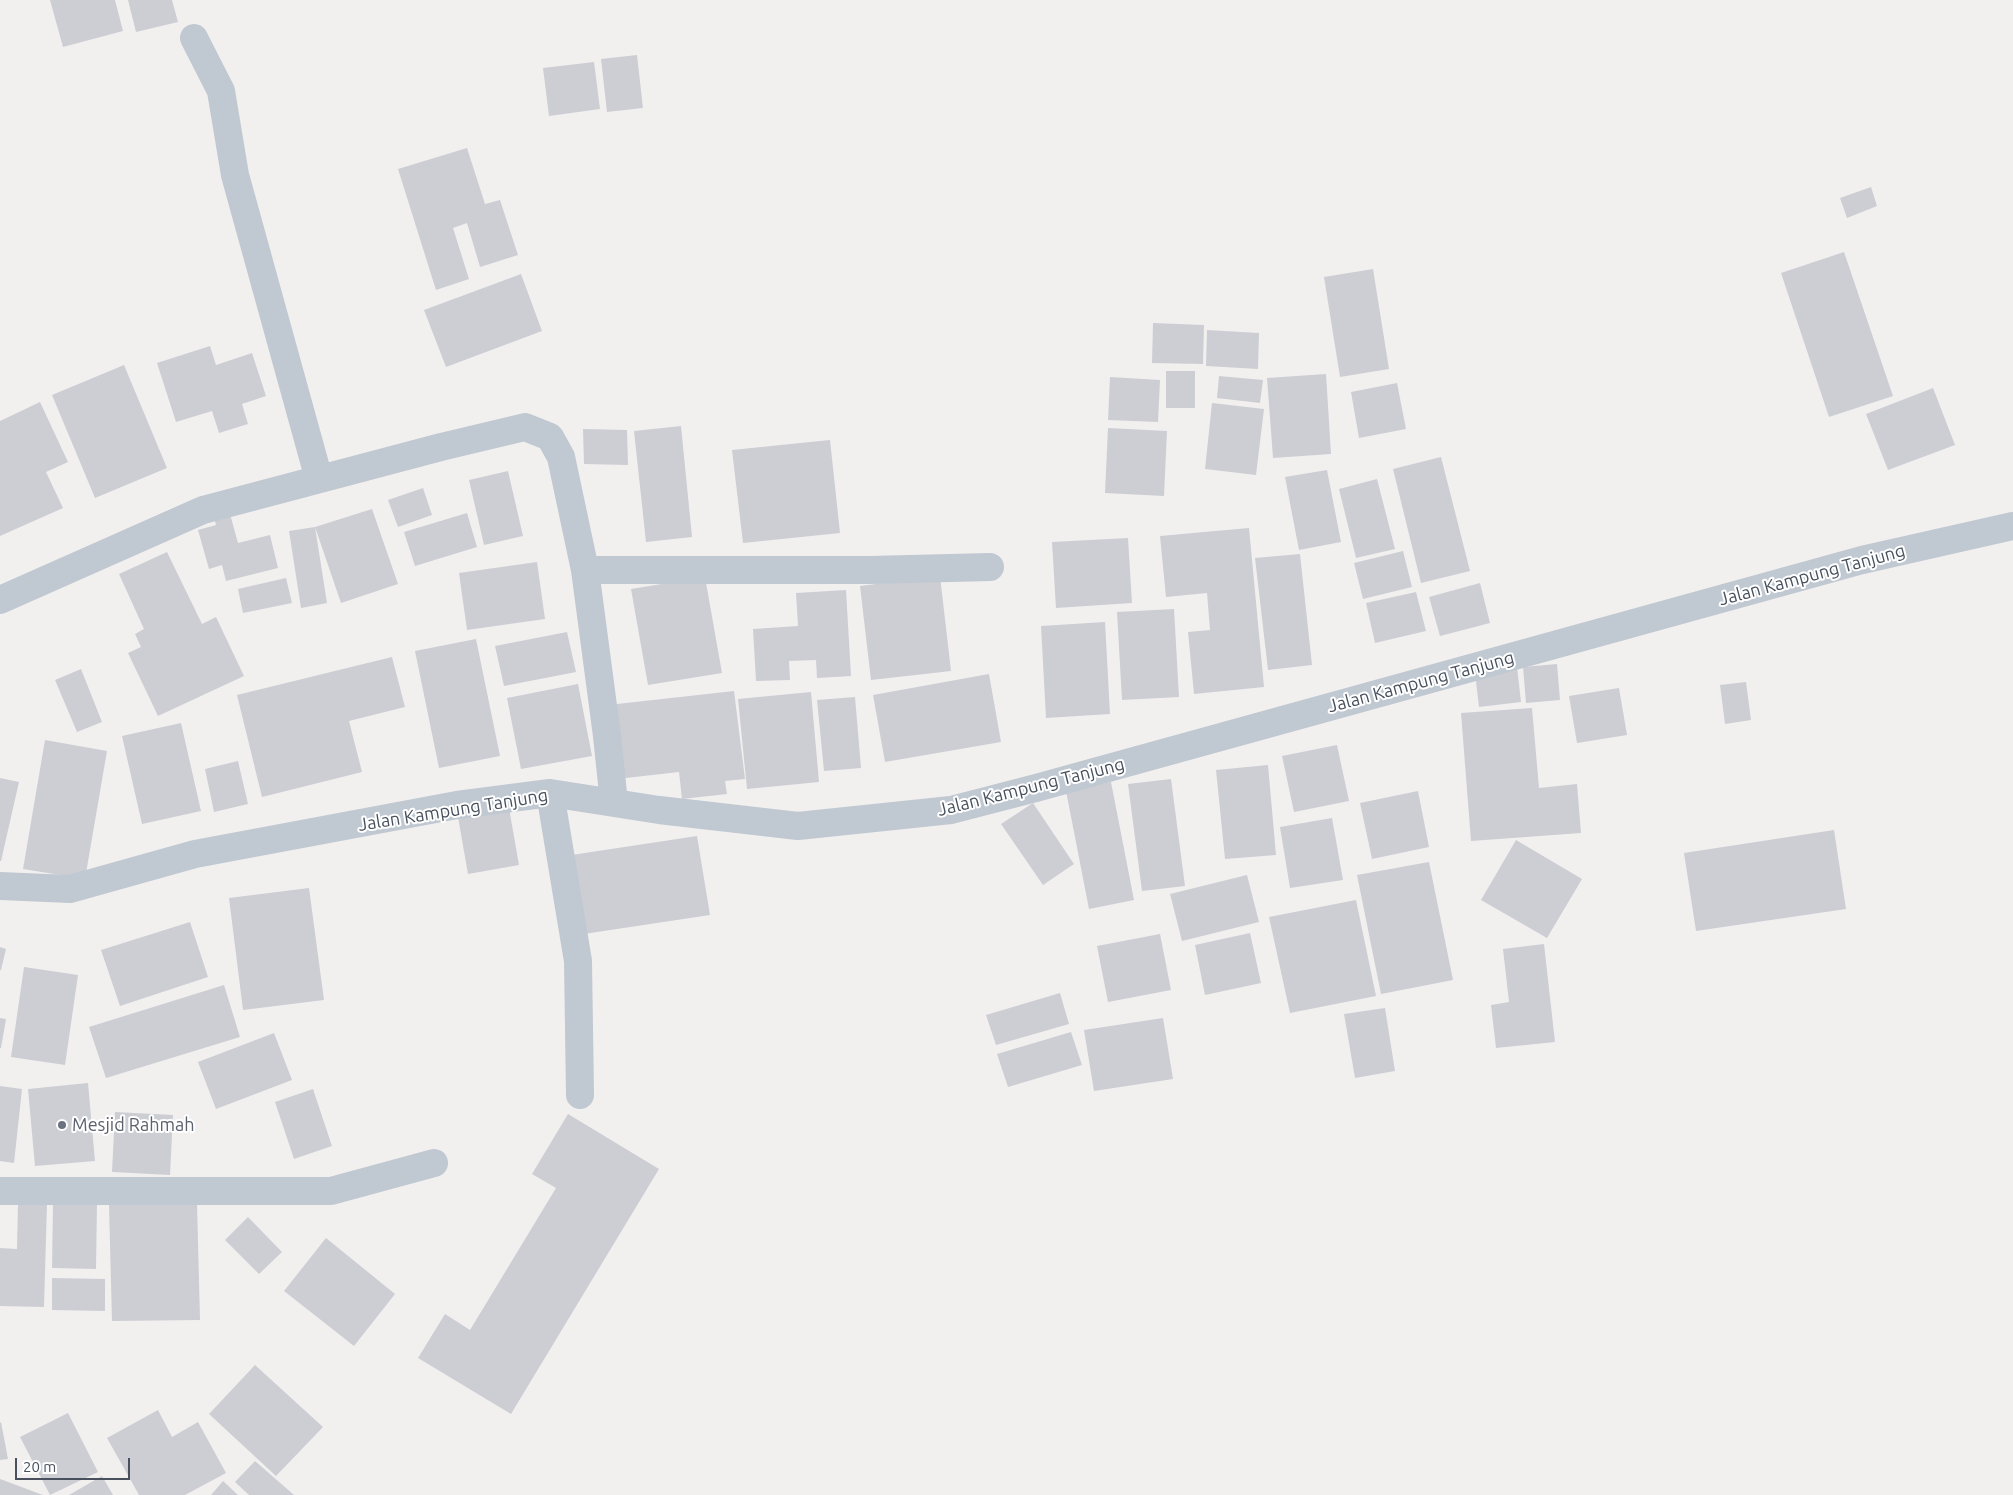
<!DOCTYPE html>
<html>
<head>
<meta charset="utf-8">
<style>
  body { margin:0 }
  #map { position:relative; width:2013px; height:1495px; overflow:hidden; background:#f2efef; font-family:Ubuntu,sans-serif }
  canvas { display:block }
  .scale { position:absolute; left:15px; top:1458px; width:115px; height:22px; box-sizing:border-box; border:2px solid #47505c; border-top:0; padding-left:6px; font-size:15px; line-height:18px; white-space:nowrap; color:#47505c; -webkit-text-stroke:4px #fff; paint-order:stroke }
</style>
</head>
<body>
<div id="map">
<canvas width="2013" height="1495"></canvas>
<div class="scale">20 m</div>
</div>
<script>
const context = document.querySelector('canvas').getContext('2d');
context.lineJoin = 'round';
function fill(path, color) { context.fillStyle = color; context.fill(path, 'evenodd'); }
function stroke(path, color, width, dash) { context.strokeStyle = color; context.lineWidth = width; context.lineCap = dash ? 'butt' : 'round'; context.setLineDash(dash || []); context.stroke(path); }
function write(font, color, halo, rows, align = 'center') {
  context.font = font + ' Ubuntu,sans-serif'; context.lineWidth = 4; context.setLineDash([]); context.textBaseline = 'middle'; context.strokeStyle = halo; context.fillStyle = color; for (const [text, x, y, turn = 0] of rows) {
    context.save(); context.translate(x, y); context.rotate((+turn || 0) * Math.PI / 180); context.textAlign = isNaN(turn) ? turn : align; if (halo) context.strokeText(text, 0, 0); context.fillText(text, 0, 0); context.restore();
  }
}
fill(new Path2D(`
  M50 0H115L123 31 63 47Z
  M128 0H172L178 22 136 32Z
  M637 55 643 108 607 112 601 59Z
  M594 62 600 109 549 116 543 68Z
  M467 148 485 204 500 200 518 255 480 267 467 223 453 228 469 279 436 290 398 169Z
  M1871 187 1877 206 1847 218 1840 198Z
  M1844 252 1893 396 1829 417 1781 273Z
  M1373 269 1389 369 1340 377 1324 277Z
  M521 274 542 331 446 367 424 310Z
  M1153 323 1204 325 1203 364 1152 363Z
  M1207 330 1259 333 1258 369 1206 366Z
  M210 346 216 365 252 353 266 396 242 404 248 424 219 433 212 411 176 422 157 363Z
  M124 365 167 468 95 498 52 395Z
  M1166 371H1195V408H1166Z
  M1326 374 1331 454 1273 458 1267 378Z
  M1219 376 1263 380 1260 403 1217 398Z
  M1110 377 1160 380 1158 422 1108 420Z
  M1397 383 1406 429 1359 438 1351 392Z
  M1933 388 1955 445 1888 470 1866 414Z
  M40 402 68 462 46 472 63 508 0 536V421Z
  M1212 403 1264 409 1256 475 1205 469Z
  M681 426 692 537 646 542 634 431Z
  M1108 428 1167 431 1164 496 1105 493Z
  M583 429 627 430 628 465 584 464Z
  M830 440 840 533 743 543 732 450Z
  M1441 457 1470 571 1421 583 1393 469Z
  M1327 470 1341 542 1299 550 1285 477Z
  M508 471 523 536 484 545 469 480Z
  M1377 479 1395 549 1356 558 1339 489Z
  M423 488 432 515 398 527 388 500Z
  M372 509 398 584 341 603 315 527 327 603 301 608 289 531 315 527Z
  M467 513 477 547 415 566 404 532Z
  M230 514 238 543 270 535 278 568 226 581 222 565 209 569 198 530 216 525 214 518Z
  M1249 528 1264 687 1194 694 1188 632 1210 630 1207 593 1166 597 1160 536Z
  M1128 538 1132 603 1056 608 1052 542Z
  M1403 551 1412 587 1363 599 1354 563Z
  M167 552 202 624 216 617 244 676 158 716 128 653 141 647 135 634 144 629 119 574Z
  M1300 554 1312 665 1268 670 1255 558Z
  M537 562 545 619 467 630 459 573Z
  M940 576 951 671 871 680 860 586Z
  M705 577 722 673 648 685 631 589Z
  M286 578 292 603 243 613 238 589Z
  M1480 583 1490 623 1440 636 1429 597Z
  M846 590 851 676 817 678 816 660 789 661 790 680 756 681 753 629 798 626 796 593Z
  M1416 592 1426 631 1375 643 1366 603Z
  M1174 609 1179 697 1122 700 1117 612Z
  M1105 622 1110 714 1046 718 1041 626Z
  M567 632 576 672 504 686 495 646Z
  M476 639 500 756 439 768 415 651Z
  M392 657 405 707 349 721 362 772 262 797 237 695Z
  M1557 664 1560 700 1526 703 1523 667Z
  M1517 667 1521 702 1479 707 1475 673Z
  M81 669 102 722 77 732 55 680Z
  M989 674 1001 742 885 762 873 695Z
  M1746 682 1751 720 1725 724 1720 685Z
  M578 684 592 756 521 769 507 698Z
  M1619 688 1627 735 1577 743 1569 696Z
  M734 691 745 779 725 781 727 794 682 799 679 772 617 779 608 705Z
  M811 692 819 782 747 789 738 699Z
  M855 697 861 768 824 771 817 700Z
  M1532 708 1539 788 1577 784 1581 833 1471 841 1461 713Z
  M181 723 201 811 142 824 122 736Z
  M45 740 107 751 85 879 23 869Z
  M1337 745 1349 801 1294 812 1282 756Z
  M238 761 248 804 214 812 205 769Z
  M1268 765 1276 855 1225 859 1216 770Z
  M0 778 19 782 1 861H0Z
  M1171 779 1185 886 1142 891 1128 784Z
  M1111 782 1134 900 1089 909 1066 791Z
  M1418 791 1429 847 1372 859 1360 803Z
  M1033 803 1074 864 1043 885 1001 824Z
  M509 808 519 865 468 874 458 817Z
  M1332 818 1343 880 1290 888 1280 827Z
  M1834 830 1846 909 1696 931 1684 853Z
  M697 836 710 915 577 935 565 856Z
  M1516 840 1582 879 1547 938 1481 900Z
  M1429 862 1453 980 1381 994 1357 875Z
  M1247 875 1259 922 1182 941 1170 894Z
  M309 888 324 1000 243 1010 229 898Z
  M1356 900 1376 996 1290 1013 1269 917Z
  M190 922 208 977 120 1006 101 950Z
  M1250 933 1261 983 1205 995 1195 945Z
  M1160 934 1171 990 1108 1002 1097 946Z
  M1544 944 1555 1042 1496 1048 1491 1005 1509 1002 1503 949Z
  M0 947 6 949 1 970H0Z
  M24 967 78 975 65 1065 11 1057Z
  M224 985 240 1037 106 1078 89 1027Z
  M1060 993 1069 1024 996 1045 986 1015Z
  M1385 1008 1395 1071 1355 1078 1344 1014Z
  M0 1018 6 1019 1 1048H0Z
  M1163 1018 1173 1079 1094 1091 1084 1030Z
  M1071 1032 1082 1065 1008 1087 997 1054Z
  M274 1033 292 1080 216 1109 198 1062Z
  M88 1083 95 1161 35 1166 28 1089Z
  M0 1086 22 1089 14 1163 0 1161Z
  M313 1089 332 1146 294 1159 275 1102Z
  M115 1112 173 1115 170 1175 112 1172Z
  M568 1114 659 1169 511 1414 418 1358 445 1314 470 1330 556 1188 532 1174Z
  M53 1202H97L96 1269 52 1268Z
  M18 1203 47 1204 44 1307 0 1306V1248L17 1249Z
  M197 1203 200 1320 112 1321 109 1205Z
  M248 1217 282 1252 259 1274 225 1240Z
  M326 1238 395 1294 354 1346 284 1291Z
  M52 1278 105 1279V1311L52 1310Z
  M255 1365 323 1427 276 1476 209 1414Z
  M158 1410 172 1437 198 1422 226 1473 185 1495H139L107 1438Z
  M68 1413 98 1472 50 1495 20 1437Z
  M1 1422 8 1459 0 1460V1423Z
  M255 1461 294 1495H249L235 1482Z
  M102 1476 113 1495H69Z
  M0 1479 43 1495H0Z
  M223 1481 238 1495H211Z`), '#ccced4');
stroke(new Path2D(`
  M194 38 221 91 235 175 319 479
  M585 570H870L990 567
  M0 600 203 510 441 447 525 427 550 437 561 457 585 570 607 736 614 803
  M550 793 578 961 580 1095
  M0 886 70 889 195 854 457 805 550 793 659 810 798 826 951 810 1036 788 1862 560 2013 526
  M0 1191H331L434 1163`), '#c0c8d1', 28);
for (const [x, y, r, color] of [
  [62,1125,5,"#6b7280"]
]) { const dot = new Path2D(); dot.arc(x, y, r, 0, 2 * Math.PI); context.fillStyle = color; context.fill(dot); stroke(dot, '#fff', 2); }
write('18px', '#47505c', '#fff', [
  ["Jalan Kampung Tanjung",1812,575,-15],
  ["Jalan Kampung Tanjung",1421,682,-15],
  ["Jalan Kampung Tanjung",1031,787,-14],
  ["Jalan Kampung Tanjung",453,810,-9]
]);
write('18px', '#5b616d', '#fff', [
  ["Mesjid Rahmah",72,1125]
], 'left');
</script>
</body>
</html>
